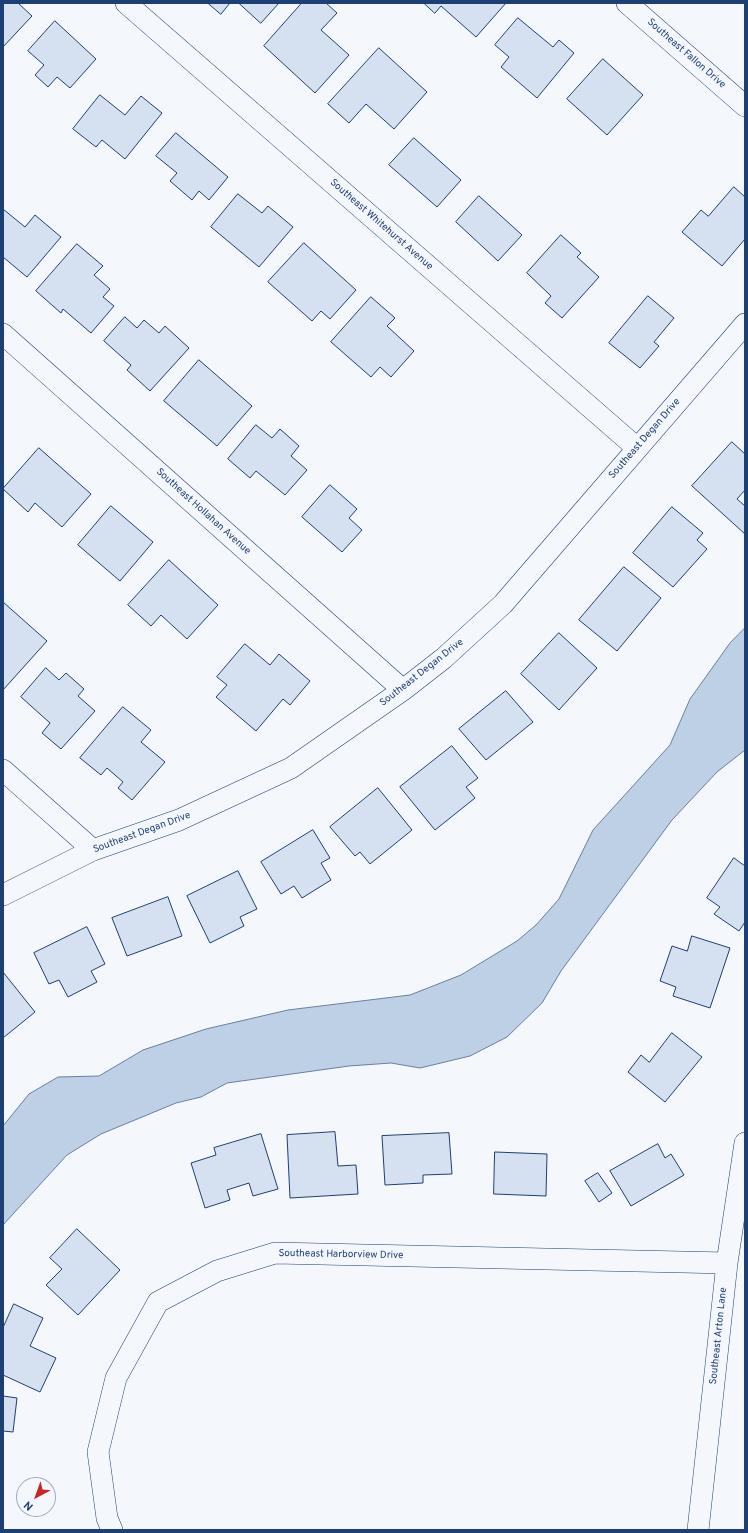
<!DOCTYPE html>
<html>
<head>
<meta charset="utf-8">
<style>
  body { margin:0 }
  #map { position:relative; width:748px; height:1533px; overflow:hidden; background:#f4f7fb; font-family:Overpass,sans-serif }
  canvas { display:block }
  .frame { position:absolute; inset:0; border:4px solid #1d3f73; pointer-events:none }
  .north { position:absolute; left:16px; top:1477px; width:40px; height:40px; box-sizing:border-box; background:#f4f7fb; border:1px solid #9eadc5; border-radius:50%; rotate:221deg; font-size:11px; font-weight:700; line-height:16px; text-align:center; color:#1d3f73 }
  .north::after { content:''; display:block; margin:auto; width:14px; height:18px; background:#c62828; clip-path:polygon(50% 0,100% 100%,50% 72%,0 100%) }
</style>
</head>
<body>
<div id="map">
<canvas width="748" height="1533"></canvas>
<div class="frame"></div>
<div class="north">N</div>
</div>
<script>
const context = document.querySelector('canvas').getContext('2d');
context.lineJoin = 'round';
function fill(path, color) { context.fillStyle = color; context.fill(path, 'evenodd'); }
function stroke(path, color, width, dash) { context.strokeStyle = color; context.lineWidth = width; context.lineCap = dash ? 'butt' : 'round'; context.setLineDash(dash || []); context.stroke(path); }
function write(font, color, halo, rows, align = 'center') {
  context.font = font + ' Overpass,sans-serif'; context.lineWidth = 3; context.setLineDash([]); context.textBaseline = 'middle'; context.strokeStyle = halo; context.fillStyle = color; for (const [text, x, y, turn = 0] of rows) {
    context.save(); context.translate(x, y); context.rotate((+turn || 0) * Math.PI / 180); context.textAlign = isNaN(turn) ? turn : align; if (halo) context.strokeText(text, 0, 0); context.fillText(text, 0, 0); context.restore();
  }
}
const water = new Path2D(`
  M745 628V750L717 772 672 820 561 971 542 1003 507 1037 470 1056 420 1068 391 1063 349 1066 227 1083 201 1097 176 1103 101 1134 67 1155 3 1225V1126L29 1094 58 1077 99 1076 143 1050 206 1029 288 1010 410 995 461 975 517 941 536 925 559 899 593 830 670 745 690 699 730 643Z`);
fill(water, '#bed0e5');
stroke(water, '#687fa3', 1);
const building = new Path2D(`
  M3 3H18L32 16 3 47Z
  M208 3H230L221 14Z
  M239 3H279L261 23Z
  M302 3H326L337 13 321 30 349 55 315 93 264 46Z
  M424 3H506L476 37 441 6 435 13Z
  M518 18 553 47 559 40 574 53 537 98 501 67 509 57 495 45Z
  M55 21 96 59 70 88 57 77 48 87 35 75 44 65 28 51Z
  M379 48 427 92 394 129 366 104 349 123 328 104Z
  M603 59 643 95 607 135 567 99Z
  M100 95 125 115 141 96 162 113 125 159 102 140 96 147 73 129Z
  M176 133 228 177 209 200 199 191 192 200 170 181 177 173 156 156Z
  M414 138 461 180 437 207 389 165Z
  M734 187 745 197V239L722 266 682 232 701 210 708 216Z
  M238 194 262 213 268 206 293 227 259 267 211 227Z
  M479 196 522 235 498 261 456 222Z
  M3 209 25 227 35 215 61 237 27 277 3 257Z
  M561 235 581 253 577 257 599 277 562 318 545 303 551 296 527 273Z
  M304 243 356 290 330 319 321 311 312 321 268 282Z
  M77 244 103 266 94 275 110 289 103 297 114 306 91 333 63 309 61 313 36 291Z
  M648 296 674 318 654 342 659 346 640 368 609 343Z
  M371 297 395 318 387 326 414 351 391 377 380 367 371 377 331 342Z
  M125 317 137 328 144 320 159 333 165 326 189 348 150 391 127 370 131 365 104 341Z
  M199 360 252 406 217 446 164 401Z
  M256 425 272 438 280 429 299 446 291 456 307 470 285 495 256 471 250 478 228 459Z
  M732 442 745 454V490L737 499 745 506V534L692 486Z
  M39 448 91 494 62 527 35 503 28 512 3 489Z
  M330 485 357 509 349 518 362 530 342 552 302 517Z
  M111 506 153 542 120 581 78 545Z
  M672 507 703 533 697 540 707 549 673 587 633 553Z
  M169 560 218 605 187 639 161 615 151 626 128 605Z
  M624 567 661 598 617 651 579 620Z
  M3 602 47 641 3 690Z
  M559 633 597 668 559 710 521 674Z
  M245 644 270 665 279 654 310 681 290 705 283 699 256 731 216 697 227 685 217 677Z
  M46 668 59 680 66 673 84 689 78 696 95 711 61 749 42 733 50 723 21 697Z
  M506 691 533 722 486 760 459 729Z
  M123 707 151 730 141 742 165 762 132 800 118 788 123 782 107 768 101 775 80 758Z
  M452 746 478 778 466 787 475 798 435 830 400 787Z
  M378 788 412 830 370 864 360 852 355 856 330 827Z
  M313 830 330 858 321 863 331 880 302 898 294 886 281 894 261 862Z
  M734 858 745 866V922L739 931 714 914 720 907 707 898Z
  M238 871 257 909 240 917 244 926 210 943 187 896Z
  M168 897 182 936 127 956 112 918Z
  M87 927 105 964 91 971 97 982 68 997 59 980 49 984 34 953Z
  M692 936 730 948 710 1008 673 996 676 987 660 981 672 946 687 951Z
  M3 972 35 1012 3 1038Z
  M672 1033 702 1057 665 1102 628 1072 641 1055 649 1062Z
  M335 1132 338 1166 356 1165 358 1194 290 1198 287 1135Z
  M449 1133 452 1174 423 1175V1183L385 1185 382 1136Z
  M261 1134 278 1189 253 1196 249 1183 227 1190 230 1200 205 1208 191 1163 216 1155 214 1148Z
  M658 1144 665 1158 671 1154 684 1175 631 1206 610 1171Z
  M495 1152 547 1154 546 1196 494 1194Z
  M598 1173 612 1193 599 1202 585 1181Z
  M77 1229 120 1270 78 1315 46 1285 62 1269 50 1258Z
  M14 1304 43 1318 30 1346 56 1358 40 1392 3 1375V1328Z
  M3 1396 17 1398 13 1432 3 1431Z`);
fill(building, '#d5e0f0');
stroke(building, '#1d3f73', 1);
const minor = new Path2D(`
  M126 3 637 448
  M627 3 745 106
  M3 334 403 690
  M3 770 93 850
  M3 895 93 850 179 820 291 768 403 690 444 658 503 604 745 324
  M112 1530 107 1518 98 1452 116 1378 158 1302 217 1271 275 1253 727 1263
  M698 1530 727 1263 745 1143`);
stroke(minor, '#1d3f73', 22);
stroke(minor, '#f4f7fb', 21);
write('10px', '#1d3f73', '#f4f7fb', [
  ["Southeast Fallon Drive",686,54,41],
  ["Southeast Whitehurst Avenue",381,225,41],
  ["Southeast Degan Drive",645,439,-49],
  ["Southeast Hollahan Avenue",203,512,42],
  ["Southeast Degan Drive",422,673,-38],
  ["Southeast Degan Drive",142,833,-20],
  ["Southeast Harborview Drive",341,1255,1],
  ["Southeast Arton Lane",719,1336,-84]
]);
</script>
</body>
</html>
